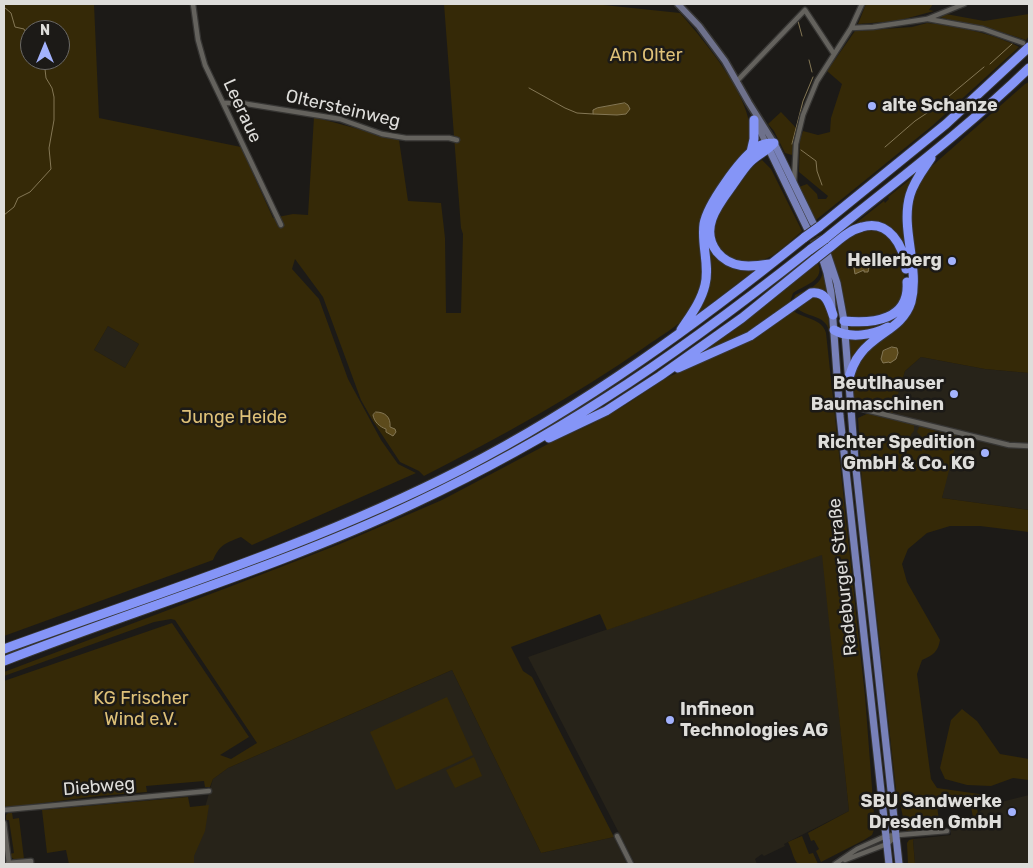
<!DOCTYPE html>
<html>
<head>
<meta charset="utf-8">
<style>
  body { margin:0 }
  #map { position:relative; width:1033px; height:868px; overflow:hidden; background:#1c1a17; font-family:Rubik,sans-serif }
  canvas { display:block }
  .frame { position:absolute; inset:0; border:5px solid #deddda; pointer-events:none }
  .north { position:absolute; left:20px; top:20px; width:50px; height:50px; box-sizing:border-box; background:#1c1a17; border:1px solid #6a6865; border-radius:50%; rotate:0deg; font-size:14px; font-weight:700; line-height:20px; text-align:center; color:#deddda }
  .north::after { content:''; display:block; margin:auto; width:18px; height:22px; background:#a3b2fd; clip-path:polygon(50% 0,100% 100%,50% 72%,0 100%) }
</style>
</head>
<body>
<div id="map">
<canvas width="1033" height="868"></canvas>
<div class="frame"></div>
<div class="north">N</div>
</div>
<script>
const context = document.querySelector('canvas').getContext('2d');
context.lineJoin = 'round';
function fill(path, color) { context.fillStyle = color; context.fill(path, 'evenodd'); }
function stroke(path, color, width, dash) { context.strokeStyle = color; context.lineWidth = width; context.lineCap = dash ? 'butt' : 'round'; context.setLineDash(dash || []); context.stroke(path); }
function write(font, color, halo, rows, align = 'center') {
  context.font = font + ' Rubik,sans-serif'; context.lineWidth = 5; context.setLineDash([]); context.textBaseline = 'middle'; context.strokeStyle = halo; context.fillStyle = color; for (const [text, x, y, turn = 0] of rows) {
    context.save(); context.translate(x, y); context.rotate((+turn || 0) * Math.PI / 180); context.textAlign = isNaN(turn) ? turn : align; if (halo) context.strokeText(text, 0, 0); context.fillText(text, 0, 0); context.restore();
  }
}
fill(new Path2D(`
  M108 326 139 344 125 368 94 350Z
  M921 357 985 369 1029 373V510L942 498 944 489 858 418 869 413 890 418 905 371Z
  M823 554 849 811 784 844 785 846 764 856 762 854 755 859 757 864H635L528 657Z
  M452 670 541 853 614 837 627 864H189L213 779 228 768Z
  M1029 795V864H915L913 841 914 839 951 835V826L959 825 985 808 993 804Z`), '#272319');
fill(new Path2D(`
  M4 4H94L99 118 241 147 273 218 293 214 308 215 314 117 399 140 408 201 441 203 445 238 446 313H461L463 234 461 228 444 4H594L680 13C705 42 761 106 749 147 744 162 717 183 712 199 709 205 710 214 709 221 707 244 706 278 698 299 689 321 663 334 645 347 575 396 500 437 424 476L419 471 400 462 373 421 361 400 323 297 295 259 292 269 319 299 348 379 381 440 398 464 416 473 252 545 241 537C226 543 220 544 213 560L4 636ZM30 30H60V60H30ZM108 326 139 344 125 368 94 350Z
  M866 4H933L929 10 934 11 897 21 858 24Z
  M946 14 984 21 1029 14V36L1026 40 998 31 939 17Z
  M927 23C954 25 995 34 1019 47L932 126 816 220 799 187 807 184 817 194 818 199H826L828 196 799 172 800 140 803 131 818 135 830 132 831 118 842 84 827 71 855 31 912 27Z
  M1029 82V373L985 369 921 357 905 371 892 414 858 406 853 401V377L858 358 910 311V215L913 193 923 175 932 166 1025 84ZM892 347 898 353 896 359 887 362 881 359 883 351Z
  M781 112 798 130 794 154 792 155 785 153 774 131 768 124Z
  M762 160 771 169 802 231C789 242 773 260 755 262 732 266 707 245 716 220 720 207 731 196 739 185 746 176 752 165 762 160Z
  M913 177 908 262 888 229 846 231 884 201 885 203 889 199 888 197Z
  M876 229 890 236 903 260 905 284 900 303 883 317 849 318 846 312 841 282 830 251 856 232Z
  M707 244 730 267 739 270H755L696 315Z
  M817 261C827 280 805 285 793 293L789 305 751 333 693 358 737 326Z
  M823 271 828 296 825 293 793 302 795 295C808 289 821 286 823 271Z
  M816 296 825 301 828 313 829 331C826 314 805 318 796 307L807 299Z
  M792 310C803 319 822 318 826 333L865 696 875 827 872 835 864 840 821 862 816 851 819 849 814 840 811 841 808 833 849 811 822 555 607 630 600 614 511 647 523 671 532 677 614 837 541 853 452 670 228 768 213 779 210 787H205L204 781 146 786 147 792 98 796 4 808V681L172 623 249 737 220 755 231 759 257 743 175 620 171 619 154 622 4 676V672L237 584 340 544 442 500 546 445 592 424 624 406 666 378 751 340Z
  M900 312 897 319 884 328 848 333 847 325Z
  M872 335 850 369 848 337Z
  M869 413 914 424V431C907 437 911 443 914 450L922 451V444L925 443 924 439 917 432 920 425 958 435 942 498 1029 510V532L980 526H950L927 533 908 549 902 564 907 582 940 640C938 652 933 655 922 660L917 674 931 779 937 788 993 796 976 801 978 814 973 817 970 802 937 806 939 820 936 827 906 831 900 803 897 799 862 483 858 418Z
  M447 697 473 755 396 790 370 732Z
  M962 709 977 721 1000 754 1029 759V780L1013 778 991 786 967 785 945 779 940 768 951 720Z
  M474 757 482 776 455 788 446 770Z
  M188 797 190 807 209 805 205 831 194 856V864H69L66 850 47 853 42 810Z
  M8 813H12L13 819 19 818 24 859 15 860 11 857 10 854 14 853 9 820H6V815Z
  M802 836 809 854 813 853 818 864H798C793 859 792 849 788 842Z
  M914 839 913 841 915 864H908L907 843 909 840Z`), '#352907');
const water = new Path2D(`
  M625 103 628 105 630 109 626 114 617 115 593 114V110L597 108Z
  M859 255H863C868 260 870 265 868 272H864V270L855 274 853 262Z
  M892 347 897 348 898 353 896 359 890 363 889 362 883 363 881 359 883 351Z
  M376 412C385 412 391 417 390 427L395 429 396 432 393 436 386 432V429C380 427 374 422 373 415Z`);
fill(water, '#5d4b1c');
stroke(water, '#847755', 1);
stroke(new Path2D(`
  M4 7 11 13 15 27 24 29 30 41
  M798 21 802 36
  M809 60 812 72
  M990 64 1012 44
  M529 88 565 108 577 113 593 114
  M792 144 803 101 813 77
  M885 147 915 121 936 107 984 67
  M801 150 816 161 817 171 822 185
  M4 215 14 207 18 198 30 192 51 169 49 148 54 120V97L52 88 46 78 44 60`), '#847755', 1);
stroke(new Path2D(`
  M815 226 827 253
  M808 230 822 257`), '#393734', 7, [7, 3.5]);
const minor = new Path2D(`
  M193 4 198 40 205 65 281 225
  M928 19 983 29 1023 43
  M851 28 873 27 927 19 964 4
  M737 81 805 10 834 54
  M224 103H241L340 119 382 134 406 138H449L457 140
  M794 183 796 144 803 115 817 81 851 28 862 4
  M850 406 1009 445 1029 446
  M4 810 209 791
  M4 823 9 864
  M617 836 631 864
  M845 860 887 844 896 836
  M8 863 31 861V864
  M835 864 857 849 886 836 947 831`);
const secondary = new Path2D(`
  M678 4 699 26 725 61 749 103 774 143
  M756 123 767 145`);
const primary = new Path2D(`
  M774 143 813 223
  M769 149 807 228
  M827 253 837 283 844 321 855 460 899 864
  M822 257 827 273 831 293 840 416 889 864`);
const motorway = new Path2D(`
  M751 152 754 139V120
  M819 227 946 124 1029 47
  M825 239C894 183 965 130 1029 68
  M829 248C839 240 849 230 862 227 889 219 904 246 906 269
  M770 264C750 267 731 269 717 252 699 229 718 205 732 186 738 178 743 169 750 162 758 154 767 151 774 143
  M844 321C873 324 910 320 907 282
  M681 330C690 316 701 302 705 285 710 265 701 245 704 224 707 205 740 159 756 148 761 144 767 143 774 143
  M834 330C850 339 873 335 888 327
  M678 368 750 336 811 293C826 291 829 303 833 315
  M848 381C851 371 854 361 861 353 876 333 903 328 911 302 920 267 900 229 910 195 914 181 923 170 931 158
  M549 438 606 411 660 376 742 318 815 259
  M4 649C158 593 316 544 462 469 586 405 697 324 805 237
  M4 661C140 608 282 566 415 503 481 472 545 437 607 397 678 352 745 301 811 249`);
stroke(minor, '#363533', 7);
stroke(secondary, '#363533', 9);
stroke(primary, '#363533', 9);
stroke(motorway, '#363533', 11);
stroke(minor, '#64625d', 4.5);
stroke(secondary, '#6e718b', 6);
stroke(primary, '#7881b9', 7);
stroke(motorway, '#8595f7', 9);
const motorwayBridge = new Path2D(`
  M805 237 819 227
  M811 249 825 239
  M815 259 829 248`);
stroke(motorwayBridge, '#363533', 11, []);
stroke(motorwayBridge, '#8595f7', 9);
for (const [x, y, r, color] of [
  [872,106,5,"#a3b2fd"],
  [952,261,5,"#a3b2fd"],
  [954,394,5,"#a3b2fd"],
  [985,453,5,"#a3b2fd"],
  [670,720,5,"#a3b2fd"],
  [1012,812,5,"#a3b2fd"]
]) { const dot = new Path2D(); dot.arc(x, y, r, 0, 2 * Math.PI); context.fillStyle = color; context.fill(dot); stroke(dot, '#1c1a17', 2); }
write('18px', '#dfc178', '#1c1a17', [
  ["Am Olter",646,56],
  ["Junge Heide",234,418],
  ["KG Frischer",141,699],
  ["Wind e.V.",141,720]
]);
write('bold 18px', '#deddda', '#1c1a17', [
  ["alte Schanze",882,106,"left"],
  ["Hellerberg",942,261],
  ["Beutlhauser",944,384],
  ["Baumaschinen",944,405],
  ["Richter Spedition",975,443],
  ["GmbH & Co. KG",975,464],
  ["Infineon",680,710,"left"],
  ["Technologies AG",680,731,"left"],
  ["SBU Sandwerke",1002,802],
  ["Dresden GmbH",1002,823]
], 'right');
write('18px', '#deddda', '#1c1a17', [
  ["Oltersteinweg",343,109,13],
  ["Leeraue",242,111,65],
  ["Radeburger Straße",843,577,-96],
  ["Diebweg",99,787,-5]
]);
</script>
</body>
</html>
